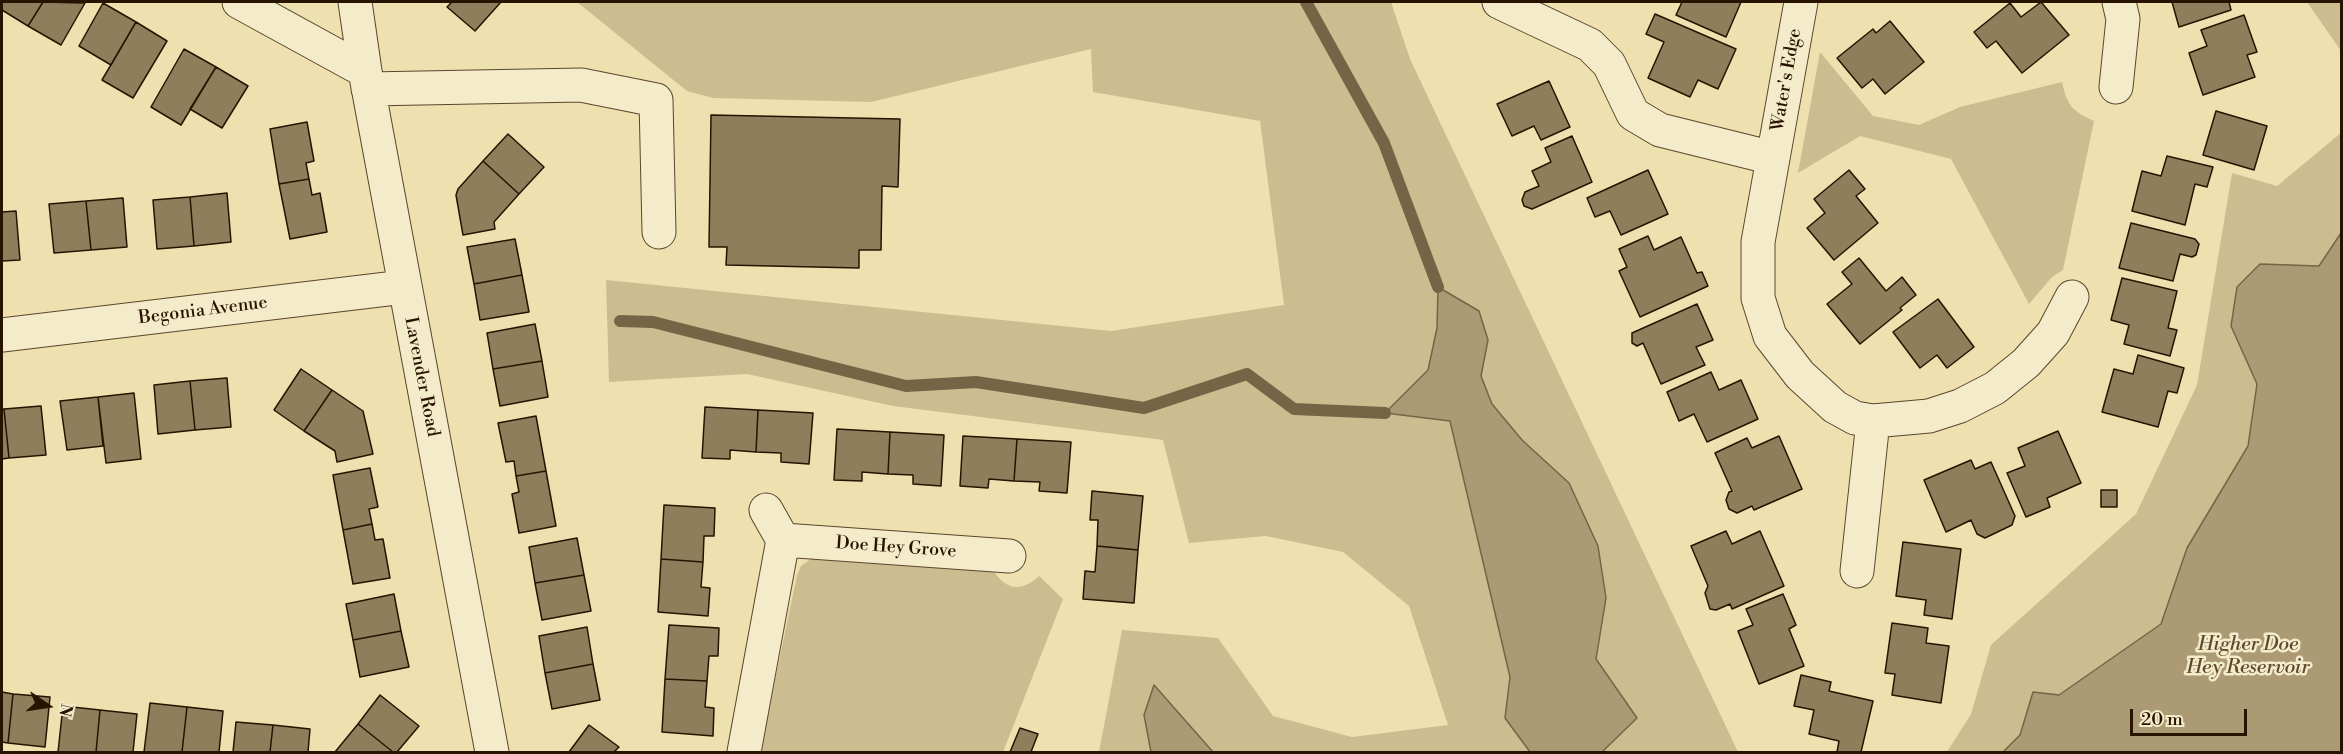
<!DOCTYPE html>
<html>
<head>
<meta charset="utf-8">
<style>
  body { margin:0 }
  #map { position:relative; width:2343px; height:754px; overflow:hidden; background:#eee0af; font-family:"Libre Bodoni",serif }
  canvas { display:block }
  .frame { position:absolute; inset:0; border:3px solid #281300; pointer-events:none }
  .north { position:absolute; left:18px; top:676px; width:60px; height:60px; -webkit-text-stroke:4px #f4ebcb; paint-order:stroke; rotate:103deg; font-size:16px; font-weight:700; line-height:24px; text-align:center; color:#281300 }
  .north::after { content:''; display:block; margin:auto; width:21px; height:27px; background:#281300; clip-path:polygon(50% 0,100% 100%,50% 72%,0 100%) }
  .scale { position:absolute; left:2130px; top:709px; width:117px; height:27px; box-sizing:border-box; border:3px solid #281300; border-top:0; padding-left:8px; font-size:18px; line-height:21px; white-space:nowrap; color:#281300; -webkit-text-stroke:4px #f4ebcb; paint-order:stroke }
</style>
</head>
<body>
<div id="map">
<canvas width="2343" height="754"></canvas>
<div class="frame"></div>
<div class="north">N</div>
<div class="scale">20 m</div>
</div>
<script>
const context = document.querySelector('canvas').getContext('2d');
context.lineJoin = 'round';
function fill(path, color) { context.fillStyle = color; context.fill(path, 'evenodd'); }
function stroke(path, color, width, dash) { context.strokeStyle = color; context.lineWidth = width; context.lineCap = dash ? 'butt' : 'round'; context.setLineDash(dash || []); context.stroke(path); }
function write(font, color, halo, rows, align = 'center') {
  context.font = font + ' "Libre Bodoni",serif'; context.lineWidth = 5; context.setLineDash([]); context.textBaseline = 'middle'; context.strokeStyle = halo; context.fillStyle = color; for (const [text, x, y, turn = 0] of rows) {
    context.save(); context.translate(x, y); context.rotate((+turn || 0) * Math.PI / 180); context.textAlign = isNaN(turn) ? turn : align; if (halo) context.strokeText(text, 0, 0); context.fillText(text, 0, 0); context.restore();
  }
}
fill(new Path2D(`
  M577 2H1391L1410 59 1738 752H1099L1122 630 1218 638 1273 716 1352 737 1448 725 1409 606 1343 552 1266 536 1189 543 1163 440 893 406 747 374 609 382 606 280 1111 331 1284 305 1260 121 1093 92 1091 49 871 102 713 98 687 91Z
  M2307 2H2341V51Z
  M1820 52 1873 116 1919 125 1960 107 2062 82C2067 105 2072 111 2094 121L2063 270 2052 277 2029 304 1951 159 1860 136 1798 173Z
  M2341 133V233L2319 267 2260 264 2231 326 2257 384 2248 445 2187 548 2161 624 2059 695 2033 692 2020 735 2003 752H1947L1971 714 1991 645 2136 514 2197 385 2232 173 2277 186Z
  M815 556 992 568C1004 589 1020 594 1039 576L1063 599 1003 752H760L797 575 801 566Z`), '#ccbd91');
const water = new Path2D(`
  M2341 233V752H2003L2020 735 2033 692 2059 695 2161 624 2187 548 2248 446 2257 384 2231 326 2237 287 2260 264 2319 266Z
  M1438 287 1479 311 1488 340 1481 376 1492 404 1522 440 1569 483 1598 546 1606 598 1596 659 1637 718 1602 752H1530L1505 718 1510 677 1450 421 1385 413 1428 370 1437 328Z
  M1154 685 1213 752H1151L1144 715Z`);
fill(water, '#ab9a74');
stroke(water, '#776446', 1.5);
stroke(new Path2D(`
  M1306 2 1384 143 1438 287
  M620 321 653 322 906 386 976 382 1144 408 1247 374 1294 409 1385 413`), '#776446', 12);
const building = new Path2D(`
  M2 2H43L28 26 2 10Z
  M43 2 85 3 61 45 28 26Z
  M452 2H501L475 31 447 7Z
  M1682 2H1741L1726 37 1676 15Z
  M2041 2 2069 35 2022 73 1996 41 1987 48 1974 32 2010 3 2021 17Z
  M2172 2H2229L2231 10 2179 27Z
  M103 3 136 22 111 65 79 46Z
  M1655 14 1736 49 1718 89 1698 80 1690 97 1648 78 1664 42 1646 34Z
  M2244 15 2257 52 2247 55 2255 77 2203 95 2189 53 2207 46 2201 30Z
  M1890 21 1924 62 1885 94 1873 79 1862 88 1837 58 1873 29 1876 33Z
  M136 22 167 41 133 98 102 80Z
  M184 49 216 67 181 125 151 107Z
  M216 67 248 86 222 128 190 109Z
  M1549 81 1570 127 1541 140 1534 126 1512 136 1497 104Z
  M2216 111 2267 126 2254 170 2203 155Z
  M711 115 900 119 898 187 882 186 881 250H859V268L726 265 727 247H709Z
  M307 122 314 161 306 163 309 179 279 184 270 129Z
  M508 134 544 167 519 194 483 161Z
  M1572 136 1592 182 1532 209 1524 206 1522 200 1525 192 1539 186 1532 171 1551 162 1545 148Z
  M2167 156 2213 167 2207 187 2195 184 2185 225 2132 211 2142 171 2161 176Z
  M483 161 519 194 494 222 495 229 463 235 456 195 458 189Z
  M1648 170 1668 214 1621 235 1610 211 1595 217 1587 198Z
  M1849 170 1865 189 1856 196 1878 223 1834 260 1807 228 1825 213 1814 199Z
  M309 179 312 195 320 193 327 232 290 239 279 184Z
  M227 193 231 242 194 246 190 197Z
  M190 197 194 246 157 249 153 200Z
  M123 198 127 247 91 250 86 201Z
  M86 201 91 250 54 253 49 204Z
  M16 211 20 260 2 261V212Z
  M2131 223 2195 239 2199 244 2196 255 2192 257 2180 254 2173 281 2119 268Z
  M1648 236 1654 250 1681 237 1697 273 1702 272 1708 286 1640 317 1619 271 1627 267 1619 249Z
  M515 239 522 275 474 284 467 247Z
  M1859 258 1886 291 1902 277 1916 295 1900 308 1902 310 1860 344 1827 304 1852 284 1842 272Z
  M522 275 529 312 480 320 474 284Z
  M2122 278 2177 291 2168 328 2177 330 2170 356 2124 344 2129 325 2111 320Z
  M1938 299 1974 347 1947 368 1937 355 1920 368 1893 332Z
  M1697 304 1713 340 1696 347 1705 365 1661 384 1643 343 1637 346 1632 343V333Z
  M535 324 542 361 493 369 487 333Z
  M2138 355 2184 368 2177 393 2168 391 2158 427 2102 412 2114 369 2133 374Z
  M542 361 548 397 500 406 493 369Z
  M301 369 332 390 304 431 274 410Z
  M1711 372 1719 390 1741 380 1758 419 1707 442 1694 414 1679 421 1667 392Z
  M227 378 231 427 195 430 190 381Z
  M190 381 195 430 158 434 154 385Z
  M332 390 363 411 373 454 337 462 335 451 304 431Z
  M134 393 141 459 106 463 98 397Z
  M98 397 103 446 67 450 60 401Z
  M41 406 46 455 9 458 4 409Z
  M705 407 758 410 756 452 730 450V459L702 458Z
  M2 409H4L9 458 2 459Z
  M758 410 813 413 809 464 781 462V453L756 452Z
  M536 416 546 471 516 476 514 461 506 462 498 423Z
  M837 429 890 432 888 474 862 472V481L834 480Z
  M2058 431 2081 483 2047 498 2050 507 2026 517 2007 473 2025 466 2018 448Z
  M890 432 944 435 941 486 913 484V475L888 474Z
  M963 436 1017 439 1014 481 989 479 988 488 960 486Z
  M1779 436 1802 489 1754 510 1752 506 1737 513 1729 509 1726 500 1729 492 1732 491 1715 453 1747 438 1752 448Z
  M1017 439 1071 442 1067 493 1039 491 1040 482 1014 481Z
  M1971 460 1975 469 1991 462 2015 516 2012 525 1985 538 1977 534 1971 520 1946 532 1924 480Z
  M370 468 378 507 369 509 372 524 343 530 333 475Z
  M546 471 556 526 519 533 512 494 519 492 516 476Z
  M2101 490H2117V507H2101Z
  M1092 491 1143 496 1138 550 1097 546 1098 520H1090Z
  M664 505 715 508 714 536H704L703 562 661 559Z
  M372 524 375 540 383 539 390 578 353 584 343 530Z
  M1726 531 1732 544 1760 531 1784 586 1732 609 1730 604 1716 610 1710 609 1705 593 1708 586 1691 546Z
  M577 538 584 575 535 583 529 547Z
  M1903 542 1961 549 1952 619 1924 615 1926 600 1896 596Z
  M1097 546 1138 550 1134 603 1083 599 1085 571 1095 572Z
  M661 559 703 562 701 587 710 588 708 616 658 612Z
  M584 575 591 611 542 620 535 583Z
  M394 594 401 631 353 640 346 604Z
  M1783 594 1796 625 1789 629 1804 666 1759 684 1738 631 1753 625 1746 609Z
  M1892 623 1928 628 1926 643 1949 646 1941 703 1892 695 1895 674 1885 673Z
  M669 625 719 628 718 656H709L707 681 665 679Z
  M587 627 593 664 545 673 539 636Z
  M401 631 409 667 360 677 353 640Z
  M593 664 600 700 552 709 545 673Z
  M1801 675 1831 682 1829 691 1873 701 1861 752H1837L1839 741 1809 734 1814 710 1794 706Z
  M665 679 707 681 705 707 714 708 713 736 662 732Z
  M2 692 13 694 8 743 2 742Z
  M13 694 50 697 45 747 8 743Z
  M380 695 419 726 397 752H393L358 724Z
  M150 703 187 707 182 752H144Z
  M63 706 100 710 96 752H58Z
  M187 707 223 711 219 752H182Z
  M100 710 137 714 133 752H96Z
  M236 722 273 725 270 752H233Z
  M358 724 393 752H335Z
  M273 725 310 729 308 752H270Z
  M589 725 619 747 614 752H569Z
  M1020 728 1038 734 1031 752H1010Z`);
fill(building, '#8f7e5b');
stroke(building, '#281300', 1.5);
const minor = new Path2D(`
  M239 2 365 71
  M355 2 365 71 492 752
  M1499 2 1590 45 1609 64 1633 114 1660 130 1773 158
  M1801 2 1758 242V298L1770 336 1800 375 1835 407 1855 418 1873 421 1929 416 1960 406 1995 388 2026 363 2053 333 2072 297
  M2116 87 2123 19 2119 2
  M368 89 581 85 656 100 659 232
  M2 335 404 287
  M766 510 783 540
  M1857 571 1873 421
  M744 752 783 540 1009 556`);
stroke(minor, '#5a462c', 35);
stroke(minor, '#f4ebcb', 33);
write('18px', '#281300', '#f4ebcb', [
  ["Water's Edge",1787,80,-80],
  ["Begonia Avenue",203,311,-7],
  ["Lavender Road",421,377,79],
  ["Doe Hey Grove",896,548,4]
]);
write('italic 20px', '#5c492e', '#f4ebcb', [
  ["Higher Doe",2248,645],
  ["Hey Reservoir",2248,668]
]);
</script>
</body>
</html>
